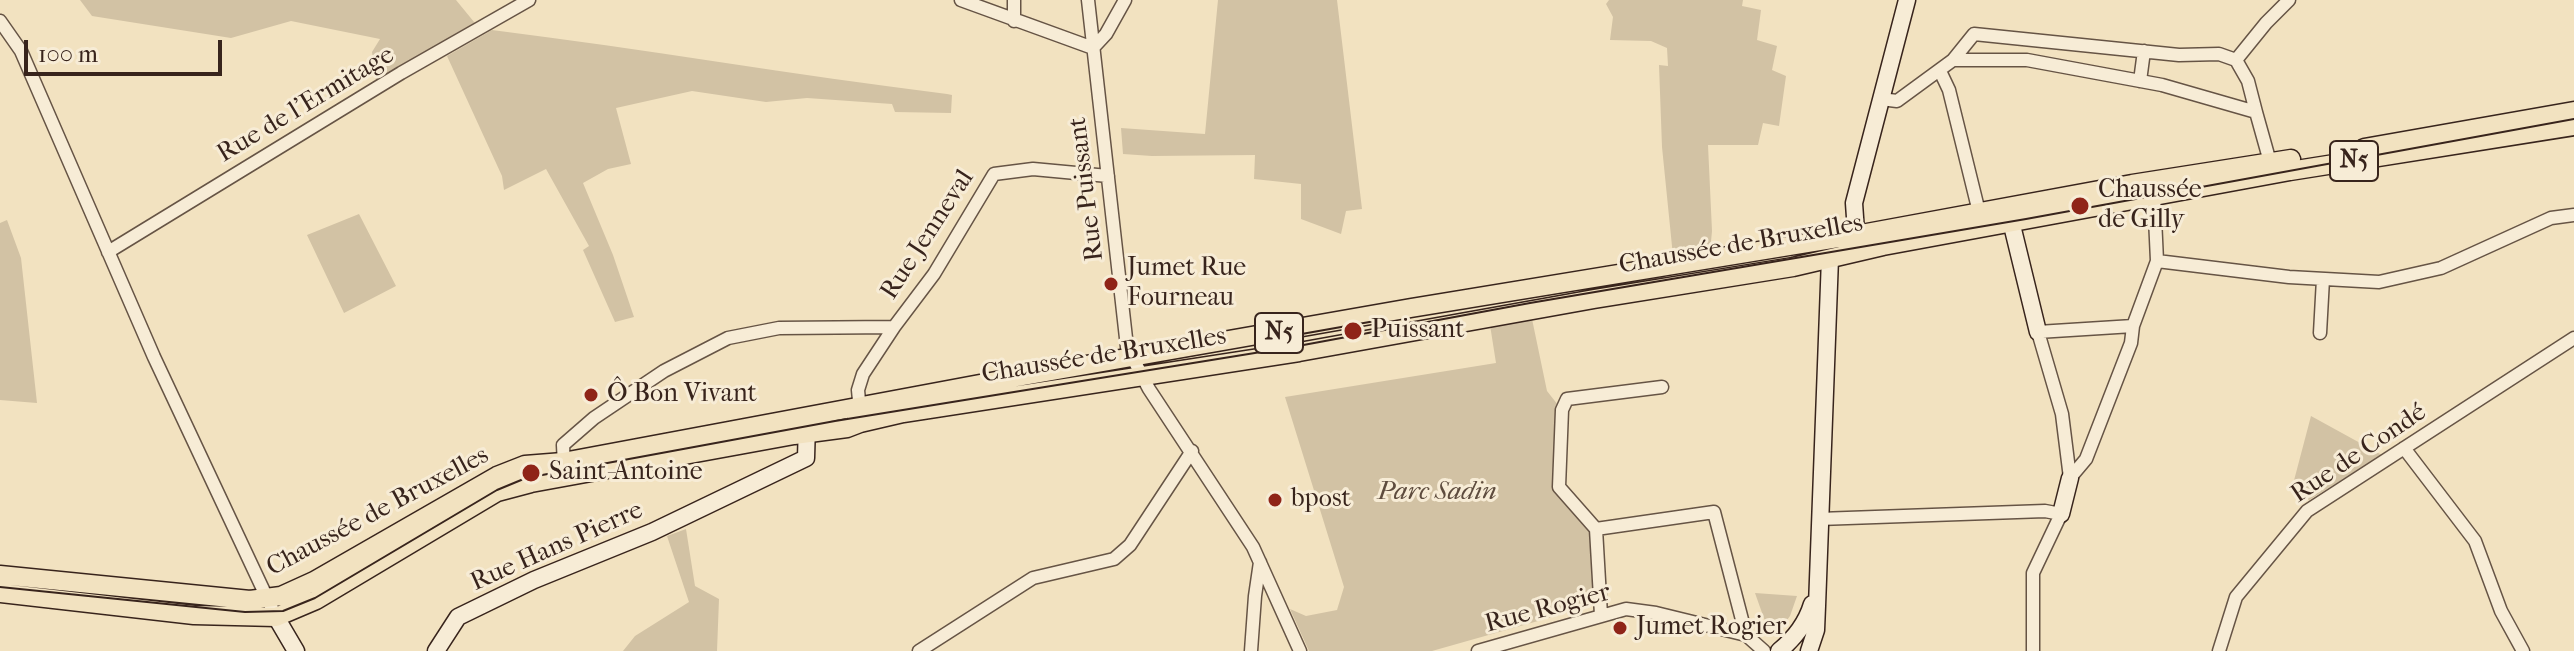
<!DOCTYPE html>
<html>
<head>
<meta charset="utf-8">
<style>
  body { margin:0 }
  #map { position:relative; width:2574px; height:651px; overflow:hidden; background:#f2e2c0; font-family:"IM FELL French Canon",serif }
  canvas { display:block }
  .scale { position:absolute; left:24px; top:40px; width:198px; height:36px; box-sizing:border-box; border:4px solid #38241c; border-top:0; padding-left:10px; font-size:24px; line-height:28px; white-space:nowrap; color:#38241c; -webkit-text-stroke:6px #f7ecd6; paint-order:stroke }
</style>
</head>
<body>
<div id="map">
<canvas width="2574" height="651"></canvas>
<div class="scale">100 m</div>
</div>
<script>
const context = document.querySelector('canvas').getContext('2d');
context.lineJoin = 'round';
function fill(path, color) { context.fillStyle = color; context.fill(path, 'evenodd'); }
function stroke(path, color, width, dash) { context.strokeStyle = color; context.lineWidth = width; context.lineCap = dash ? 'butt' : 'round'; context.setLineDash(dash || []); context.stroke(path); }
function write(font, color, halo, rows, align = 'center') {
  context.font = font + ' "IM FELL French Canon",serif'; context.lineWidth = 6; context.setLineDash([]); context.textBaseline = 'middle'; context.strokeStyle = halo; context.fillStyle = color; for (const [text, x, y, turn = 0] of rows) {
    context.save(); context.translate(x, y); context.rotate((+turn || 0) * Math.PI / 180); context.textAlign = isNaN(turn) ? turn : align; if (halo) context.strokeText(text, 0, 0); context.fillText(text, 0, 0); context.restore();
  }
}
fill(new Path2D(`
  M80 0H456L479 28 377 87 372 52 380 39 291 21 231 38 92 16Z
  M1218 0H1337L1362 209 1346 211 1341 234 1301 219V184L1254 179 1255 155 1152 156 1123 154 1121 128 1205 134Z
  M1609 0H1743L1742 6 1761 10 1757 40 1777 46 1772 70 1786 76 1779 126 1763 123 1758 145H1708L1712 231 1710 252 1673 256 1662 147 1659 65 1668 66 1667 48 1651 41 1610 40 1613 17 1606 4Z
  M492 30C644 49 794 75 947 94L952 95 951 113 895 112 892 104 807 98 766 102 692 91 616 108 631 164 608 169 583 183 613 255 634 317 615 322 583 250 589 246 546 169 504 190 502 176 447 56Z
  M359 214 396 286 344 313 307 235Z
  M7 220 21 258 37 403 0 400V223Z
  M1532 319 1547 391 1558 405 1554 492 1589 529 1593 599 1591 606 1432 651H1309L1290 609 1306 616 1337 610 1344 587 1285 397 1496 363 1490 325Z
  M2311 416 2382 455 2309 500 2292 488Z
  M686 529 695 586 719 599 717 651H623L635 636 689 602 667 536Z
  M1755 593 1797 596 1790 616 1781 628 1766 624Z`), '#d2c2a4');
const street = new Path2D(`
  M961 0 1093 48
  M1088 0 1127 347 1149 389 1253 547 1300 651
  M0 21 21 51 154 357 276 617
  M1014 21V0
  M1093 48 1106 34 1125 0
  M1953 60 1974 34 2179 55 2219 54 2236 60
  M1940 71 1949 90 1979 212
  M2140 81 2144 51
  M1881 99 1897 101 1953 60H2027L2162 85 2256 112 2270 162
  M2256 112 2248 81 2236 60 2266 23 2289 0
  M108 252 401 73 529 0
  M2157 261 2289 277 2379 282 2441 268 2551 218 2574 215
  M2320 333 2323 279
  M860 411 858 390 863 374 894 327 934 274 994 174 1033 169 1108 176
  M2404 448 2475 541 2501 611 2523 651
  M564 466 563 445 594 418 664 371 728 338 779 328 894 327
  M2070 478 2086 459 2131 343 2133 326 2157 261 2154 196
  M2070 478 2062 414 2038 332 2133 326
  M1819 519 2045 511 2061 514 2033 573V651
  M1596 529 1714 512 1746 635
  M1601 615 1596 529 1559 487 1562 410 1567 399 1662 387
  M919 651 1033 578 1114 559 1130 545 1192 451
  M1251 651 1255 596 1260 562
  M1478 651 1626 609 1656 613 1746 635 1764 651
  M2219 651 2236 597 2307 511 2574 338`);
const secondary = new Path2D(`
  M2009 213 2038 332
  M1857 246 1854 203 1907 0
  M2061 514 2070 478
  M276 617 296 651
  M436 651 458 617 534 580 652 532 806 458 807 423
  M1779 651C1795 638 1806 624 1812 604
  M1809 651 1816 630 1817 606 1830 258`);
const primary = new Path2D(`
  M2364 148 2574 111
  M0 575 250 600 281 596 314 581 497 476 525 465 563 462 1012 378 1411 308 1856 235 2132 184 2291 159
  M0 593 194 615 276 617 316 600 497 492 531 483 794 435 847 428 860 423 903 413 1299 352 1594 299 1793 267 1883 246 2290 171 2574 126`);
stroke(street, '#665445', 15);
stroke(secondary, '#38241c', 19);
stroke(primary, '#38241c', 21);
stroke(street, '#f7ecd6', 12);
stroke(secondary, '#f7ecd6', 16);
stroke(primary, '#f2e2c0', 18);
stroke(new Path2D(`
  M1296 335 1375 321
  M0 587 245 612 283 611 315 598 497 490 526 478 835 421 1298 346 1530 303 2026 219 2574 119`), '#38241c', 2);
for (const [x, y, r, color] of [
  [2080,206,10,"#8f2418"],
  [1111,284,8,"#8f2418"],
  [1353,331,10,"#8f2418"],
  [591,395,8,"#8f2418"],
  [531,473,10,"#8f2418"],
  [1275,500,8,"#8f2418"],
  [1620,628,8,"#8f2418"]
]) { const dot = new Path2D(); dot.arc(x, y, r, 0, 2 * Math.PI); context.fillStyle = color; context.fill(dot); stroke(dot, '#f7ecd6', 3); }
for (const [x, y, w] of [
  [2354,161,48],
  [1279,333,48]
]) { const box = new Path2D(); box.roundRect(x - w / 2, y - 20, w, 40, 6); context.fillStyle = '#f7ecd6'; context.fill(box); stroke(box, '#38241c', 2); }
write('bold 24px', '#38241c', null, [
  ["N5",2354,161],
  ["N5",1279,333]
]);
write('26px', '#38241c', '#f7ecd6', [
  ["Rue de l'Ermitage",306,105,-31],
  ["Rue Puissant",1087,189,-97],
  ["Rue Jenneval",928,235,-57],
  ["Chaussée de Bruxelles",1741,245,-10],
  ["Chaussée de Bruxelles",1104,356,-9],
  ["Rue de Condé",2359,454,-34],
  ["Chaussée de Bruxelles",378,512,-28],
  ["Rue Hans Pierre",557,547,-24],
  ["Rue Rogier",1548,609,-15]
]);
write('26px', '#38241c', '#f7ecd6', [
  ["Chaussée",2098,191],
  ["de Gilly",2098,221],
  ["Jumet Rue",1127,269],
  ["Fourneau",1127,299],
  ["Puissant",1371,331],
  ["Ô Bon Vivant",607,395],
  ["Saint-Antoine",549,473],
  ["bpost",1291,500],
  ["Jumet Rogier",1636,628]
], 'left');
write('italic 26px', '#5e4c3e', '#f7ecd6', [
  ["Parc Sadin",1437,493]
]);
</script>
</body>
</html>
